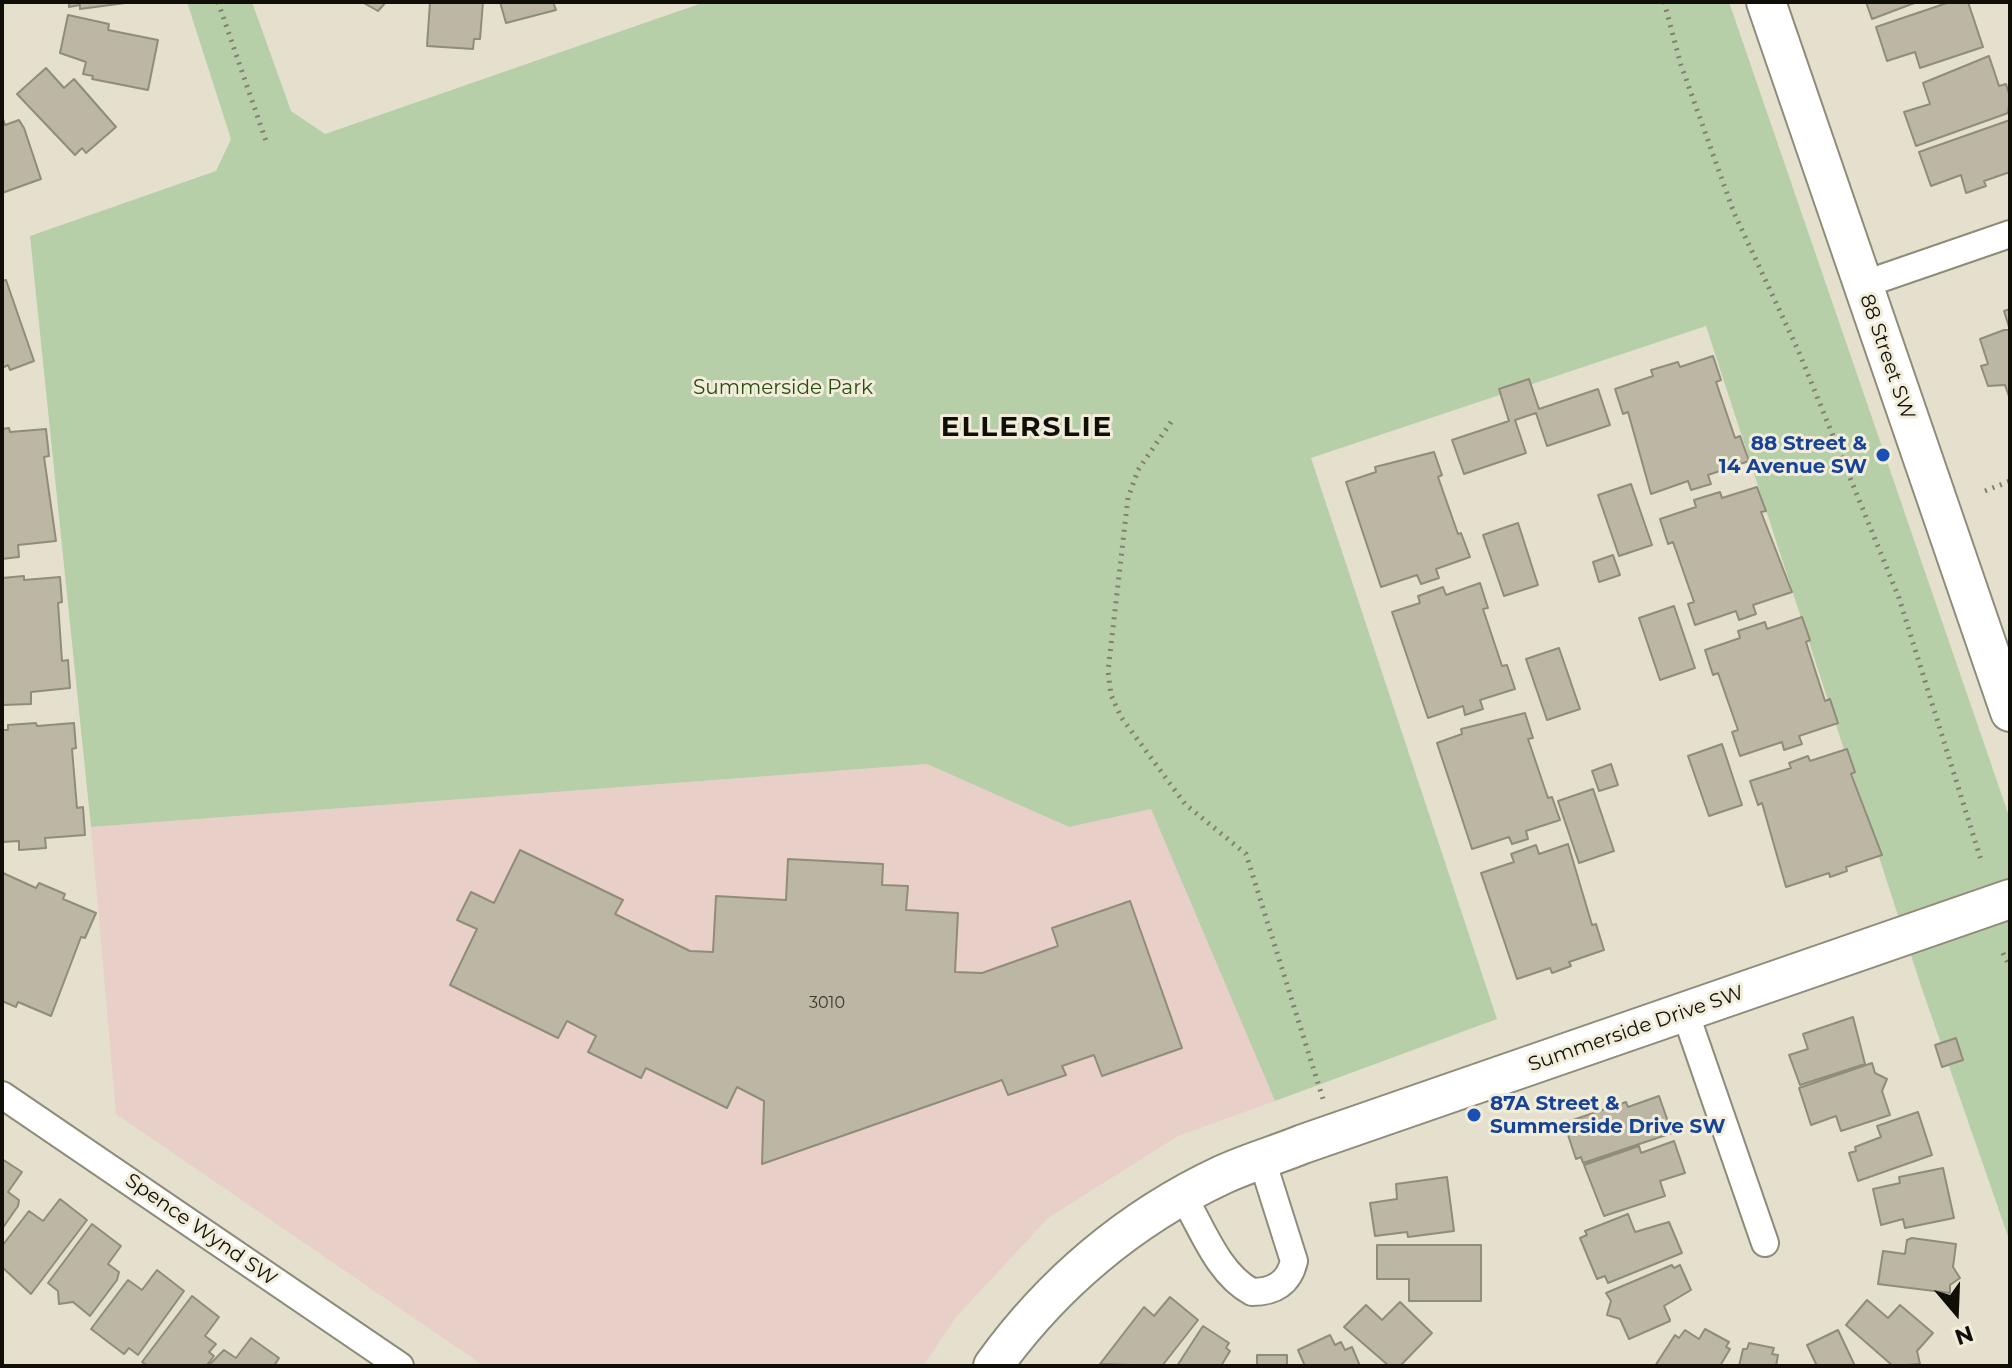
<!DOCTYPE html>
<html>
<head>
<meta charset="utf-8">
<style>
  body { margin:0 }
  #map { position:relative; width:2012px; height:1368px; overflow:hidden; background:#e4e0cd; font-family:Montserrat,sans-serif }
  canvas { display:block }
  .frame { position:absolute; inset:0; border:4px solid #0f0e07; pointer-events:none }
  .north { position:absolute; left:1916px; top:1272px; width:80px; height:80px; -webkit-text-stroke:6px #f1edda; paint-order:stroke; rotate:161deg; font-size:22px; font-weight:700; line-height:32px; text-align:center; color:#0f0e07 }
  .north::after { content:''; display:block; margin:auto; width:28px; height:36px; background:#0f0e07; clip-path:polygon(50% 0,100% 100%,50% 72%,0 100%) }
</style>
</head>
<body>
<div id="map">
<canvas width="2012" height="1368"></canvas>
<div class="frame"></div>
<div class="north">N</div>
</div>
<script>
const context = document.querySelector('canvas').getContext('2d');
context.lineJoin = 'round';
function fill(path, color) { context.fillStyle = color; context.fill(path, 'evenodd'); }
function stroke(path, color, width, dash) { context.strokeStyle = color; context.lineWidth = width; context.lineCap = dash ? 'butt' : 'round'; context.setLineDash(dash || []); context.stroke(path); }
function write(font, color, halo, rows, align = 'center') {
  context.font = font + ' Montserrat,sans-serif'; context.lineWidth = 6; context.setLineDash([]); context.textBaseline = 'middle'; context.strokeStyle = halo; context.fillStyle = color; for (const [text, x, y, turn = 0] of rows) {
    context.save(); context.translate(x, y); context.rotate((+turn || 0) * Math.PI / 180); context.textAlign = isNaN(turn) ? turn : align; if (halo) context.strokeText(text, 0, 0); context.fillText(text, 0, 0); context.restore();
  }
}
fill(new Path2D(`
  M927 764 1069 827 1151 809 1275 1101 1178 1136 1048 1218 956 1317 923 1366H484L116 1114 91 827Z`), '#e8cfc8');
fill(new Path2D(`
  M187 2H252L291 111 325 134 705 2H1729L2010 819V1242L1922 989 1706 326 1311 458 1497 1019 1275 1101 1151 809 1069 827 927 764 91 827 30 236 216 171 231 139Z`), '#b6cfa8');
const building = new Path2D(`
  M69 2H133L80 9V5L69 7Z
  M362 2H386L378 11Z
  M430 2H483L480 39H474L473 49 427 46Z
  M500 2H553L556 10 506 23Z
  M1866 2H1917L1872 19Z
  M1950 2H1968L1983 47 1920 68 1915 52 1887 61 1876 27Z
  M68 15 109 24 108 30 158 40 148 90 92 79 93 76 83 74 86 62 60 53Z
  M1989 56 1999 86 2006 84 2010 97 2008 113 1916 146 1904 112 1930 104 1923 83Z
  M46 68 64 88 74 79 116 127 86 153 82 148 75 155 17 94Z
  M2 116 5 125 19 120 24 128 41 179 2 193Z
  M2010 120V172L1984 181 1986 186 1966 193 1961 175 1931 186 1919 152Z
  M6 280 34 361 10 370 8 365 2 368V281Z
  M2010 309V330L2004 311Z
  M2004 330H2010V399L2005 385 1988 386 1981 366 1988 364 1980 339Z
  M1713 356 1721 380 1716 382 1735 438 1740 436 1749 461 1708 475 1711 484 1691 490 1688 481 1651 494 1628 412 1623 414 1615 389 1653 376 1651 370 1678 362 1680 367Z
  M1529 379 1539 409 1598 389 1610 425 1547 446 1536 413 1515 420 1526 453 1464 474 1452 440 1509 421 1499 389Z
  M9 428 10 432 46 429 49 456 44 457 56 541 18 545 19 557 2 559V429Z
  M1434 452 1442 475 1438 477 1458 534 1461 533 1470 557 1436 569 1439 578 1421 584 1417 575 1381 587 1346 482 1376 472 1375 467Z
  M1631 484 1652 545 1619 556 1598 495Z
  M1757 487 1766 511 1761 512 1792 592 1753 605 1756 614 1739 620 1736 611 1695 625 1688 604 1694 602 1673 542 1668 544 1660 519 1696 507 1694 500 1720 492 1722 498Z
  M1518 523 1538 585 1504 596 1483 535Z
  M1613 555 1620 575 1599 582 1593 562Z
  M24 576V580L60 577 62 602 58 603 62 661 68 660 70 688 31 692V704L3 705 2 578Z
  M1480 583 1488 608 1483 609 1502 666 1507 665 1515 689 1480 700 1483 709 1465 715 1463 706 1428 718 1392 612 1420 603 1418 596 1443 587 1446 595Z
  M1674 606 1695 668 1660 680 1639 618Z
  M1802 617 1810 640 1806 642 1825 701 1830 699 1838 723 1799 736 1802 744 1784 750 1782 742 1740 756 1732 732 1738 730 1718 673 1713 675 1705 650 1740 638 1738 631 1765 622 1767 629Z
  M1559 648 1580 709 1547 720 1526 659Z
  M1525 713 1533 738 1528 739 1548 798 1552 797 1560 820 1526 831 1528 839 1512 844 1509 837 1472 849 1437 743 1462 734 1461 729Z
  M36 723 37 726 74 723 76 748 72 749 77 808 83 807 85 835 45 838 46 848 19 850V841L2 842V730H8V725Z
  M1722 744 1742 805 1709 816 1688 756Z
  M1847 749 1855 772 1851 774 1882 855 1846 867 1847 871 1830 877 1829 873 1786 887 1762 803 1758 805 1750 781 1791 768 1789 763 1808 756 1810 761Z
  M1611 764 1618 785 1599 791 1592 771Z
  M1593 789 1614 851 1579 863 1558 801Z
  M1568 844 1592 925 1596 924 1604 950 1569 962 1571 966 1552 973 1550 968 1517 979 1481 873 1514 862 1511 854 1536 845 1539 854Z
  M520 850 623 900 615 914 690 951 713 952 716 896 786 900 788 859 883 864 882 885 908 886 906 910 958 913 955 972 982 973 1058 946 1052 928 1130 901 1182 1048 1102 1076 1094 1055 1062 1066 1066 1075 1008 1095 1002 1080 762 1164 764 1101 737 1087 727 1108 646 1068 641 1078 588 1052 596 1036 567 1021 558 1038 450 985 477 929 457 920 471 892 494 903Z
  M3 873 36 888 39 883 65 894 63 899 96 913 85 938 81 937 51 1016 18 1002 16 1007 2 1001Z
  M1853 1017 1865 1064 1800 1085 1789 1055 1808 1049 1803 1034Z
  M1956 1038 1963 1060 1942 1067 1935 1045Z
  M1872 1063 1875 1073 1887 1079 1882 1091 1890 1115 1841 1131 1836 1116 1811 1125 1799 1088Z
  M1659 1096 1672 1133 1583 1163 1581 1157 1576 1159 1564 1123 1626 1102 1628 1107Z
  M1918 1112 1932 1155 1858 1181 1849 1153 1856 1151 1855 1147 1881 1137 1877 1126Z
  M1674 1141 1685 1173 1660 1181 1665 1196 1604 1216 1584 1165 1639 1146 1641 1153Z
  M2 1159 22 1172 8 1192 19 1200 18 1206 2 1229Z
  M1943 1168 1954 1218 1905 1228 1903 1219 1881 1225 1873 1189 1900 1183 1899 1177Z
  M1447 1177 1454 1231 1408 1237 1407 1232 1375 1236 1370 1203 1397 1199 1396 1184Z
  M60 1199 87 1220 31 1294 2 1267V1246L29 1211 43 1221Z
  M1628 1214 1635 1232 1669 1222 1682 1253 1608 1283 1605 1276 1597 1279 1580 1238 1587 1235 1585 1231Z
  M92 1224 121 1246 108 1264 119 1272 117 1280 90 1316 73 1302 59 1304 58 1291 48 1283Z
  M1912 1238 1956 1244 1953 1267 1960 1278 1950 1285V1293L1878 1284 1883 1251 1905 1254 1907 1240Z
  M1377 1245H1481V1301H1409V1279H1377Z
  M1672 1265 1674 1268 1680 1265 1691 1290 1664 1306 1670 1320V1321L1629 1339 1620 1319 1607 1315 1611 1301 1606 1293Z
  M157 1270 184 1291 138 1355 129 1348 124 1354 91 1329 128 1280 142 1290Z
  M192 1296 219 1317 205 1336 216 1344 209 1352 214 1356 206 1366H148L142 1362Z
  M1170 1297 1198 1320 1162 1366 1100 1364 1144 1307 1154 1316Z
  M1867 1300 1888 1318 1900 1305 1933 1333 1917 1351 1920 1364 1893 1366 1846 1325Z
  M1400 1302 1432 1333 1400 1366H1389L1344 1327 1366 1305 1382 1320Z
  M1203 1326 1229 1343 1226 1348 1230 1351 1221 1366H1177Z
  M1705 1329 1729 1342 1726 1347 1730 1349 1720 1366H1655L1675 1335 1679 1338 1685 1330 1699 1339Z
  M1838 1330 1855 1366H1817L1807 1345Z
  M1330 1335 1335 1345 1341 1342 1345 1350 1352 1347 1360 1366H1305L1298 1350Z
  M251 1338 279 1358 274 1366H208L224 1350 236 1358Z
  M1749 1343 1774 1348 1772 1354 1778 1355 1776 1366H1739L1743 1349H1747Z
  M1257 1355H1287V1366H1257Z`);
fill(building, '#bbb7a4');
stroke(building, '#908c7a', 2);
const street = new Path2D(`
  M1862 285 2010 234
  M1685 1012 1765 1243
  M2 1095 400 1366
  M1183 1196C1202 1228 1218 1274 1252 1292 1274 1292 1289 1283 1294 1261L1262 1160`);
const secondary = new Path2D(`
  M1766 2 2010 712
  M993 1366C1052 1284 1130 1218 1222 1175 1248 1163 1276 1155 1303 1144L2010 899`);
stroke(street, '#8e8b79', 30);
stroke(secondary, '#8e8b79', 42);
stroke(new Path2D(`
  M218 2 267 144
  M1664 2 1681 65 1734 213 1798 350 1899 598 1981 860
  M1171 422 1138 470 1128 498 1108 671 1111 695 1121 717 1185 804 1246 854 1323 1099
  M1985 491 2010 481
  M2003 953 2010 967`), '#828072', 5, [2, 6]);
stroke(street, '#fff', 26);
stroke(secondary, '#fff', 38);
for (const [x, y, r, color] of [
  [1883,455,8,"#1a4fb4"],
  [1474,1115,8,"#1a4fb4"]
]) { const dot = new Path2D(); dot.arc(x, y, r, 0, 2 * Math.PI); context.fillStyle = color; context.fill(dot); stroke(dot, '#f1edda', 3); }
write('16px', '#3a382e', null, [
  ["3010",827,1003]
]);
write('20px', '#0f0e07', '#f1edda', [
  ["88 Street SW",1887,357,71],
  ["Summerside Drive SW",1636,1029,-19],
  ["Spence Wynd SW",201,1230,35]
]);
write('20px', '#2a4c11', '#f1edda', [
  ["Summerside Park",783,388]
]);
write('bold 20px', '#164399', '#f1edda', [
  ["88 Street &",1867,444],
  ["14 Avenue SW",1867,467],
  ["87A Street &",1490,1104,"left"],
  ["Summerside Drive SW",1490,1127,"left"]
], 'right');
context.letterSpacing = '2px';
write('bold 28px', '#0f0e07', '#f1edda', [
  ["ELLERSLIE",1027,428]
]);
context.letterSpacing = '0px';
</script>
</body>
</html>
